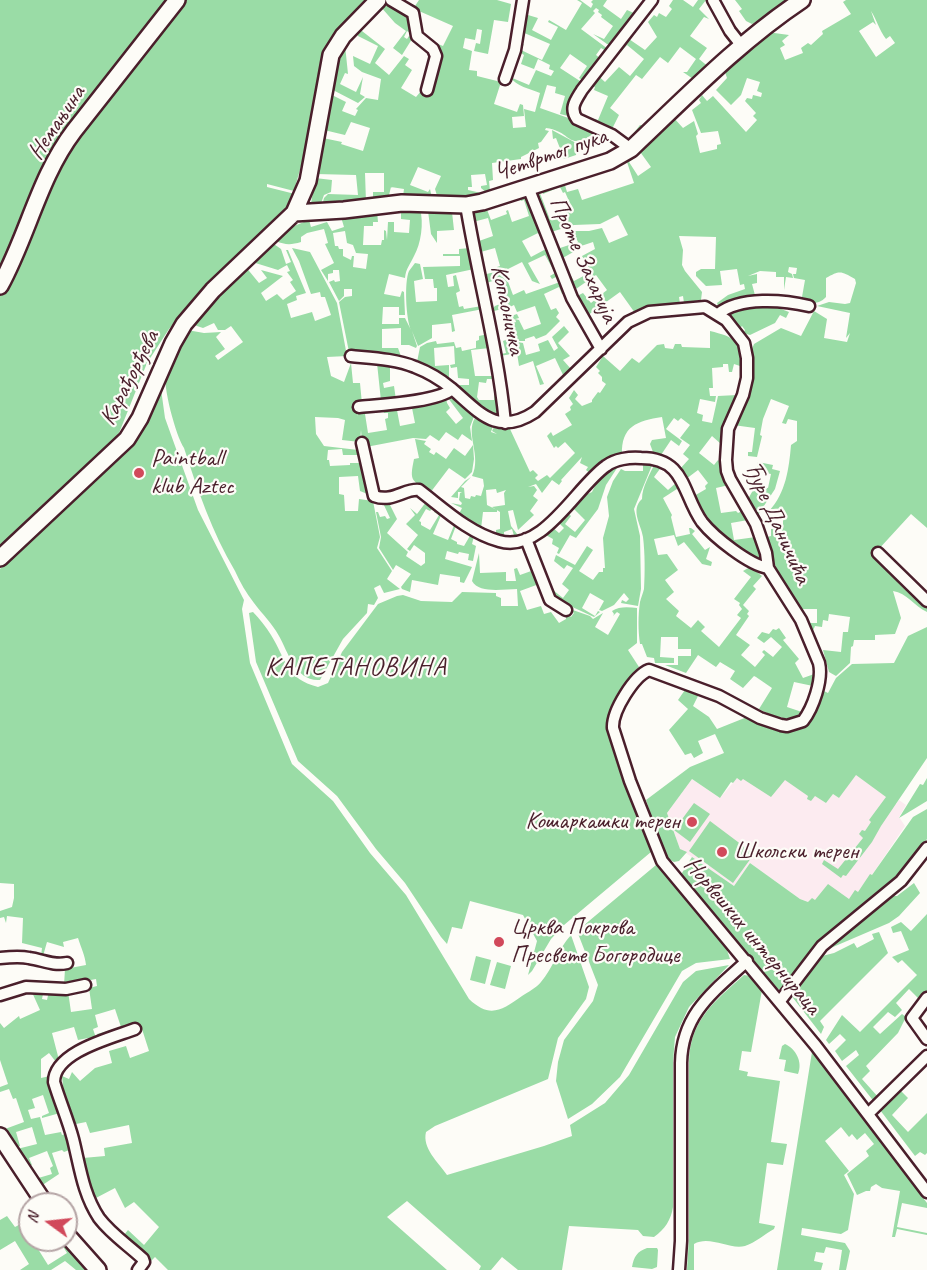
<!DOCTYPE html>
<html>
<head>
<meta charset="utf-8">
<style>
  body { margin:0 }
  #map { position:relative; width:927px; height:1270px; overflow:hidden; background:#fdfcf7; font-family:Caveat,sans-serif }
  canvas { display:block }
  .north { position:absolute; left:18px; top:1192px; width:60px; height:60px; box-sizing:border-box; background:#fdfcf7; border:2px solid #b5a4a5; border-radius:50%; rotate:285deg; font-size:16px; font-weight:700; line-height:24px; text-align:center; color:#4a1f2b }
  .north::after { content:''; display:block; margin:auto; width:21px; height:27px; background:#d1495b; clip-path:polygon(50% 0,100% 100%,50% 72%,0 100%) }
</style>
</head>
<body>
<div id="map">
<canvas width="927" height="1270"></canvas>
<div class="north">N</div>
</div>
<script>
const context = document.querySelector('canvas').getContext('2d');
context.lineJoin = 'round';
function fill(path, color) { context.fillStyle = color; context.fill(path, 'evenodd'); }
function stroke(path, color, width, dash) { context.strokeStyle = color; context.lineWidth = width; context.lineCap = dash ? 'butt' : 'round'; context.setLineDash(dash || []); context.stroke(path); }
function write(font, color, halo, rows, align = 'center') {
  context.font = font + ' Caveat,sans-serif'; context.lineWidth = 4.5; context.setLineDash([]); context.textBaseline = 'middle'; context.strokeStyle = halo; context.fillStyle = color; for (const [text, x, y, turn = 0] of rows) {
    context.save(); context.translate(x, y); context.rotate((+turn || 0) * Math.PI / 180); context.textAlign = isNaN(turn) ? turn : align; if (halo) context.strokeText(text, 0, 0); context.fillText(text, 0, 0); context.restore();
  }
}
fill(new Path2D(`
  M856 774 896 804 899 800 906 805 899 817 905 826 872 875H870L858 892 849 899 808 902 800 899 750 863 734 886 680 849 667 813 692 779 720 798 737 778 744 777 779 786 784 779 811 793 826 803 833 794 839 798Z`), '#fcebf0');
fill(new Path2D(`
  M0 0H370L342 31 308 147 306 148 294 191 267 184V187L295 194 290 203 188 306 169 329 147 363 119 433 107 448 0 549Z
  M384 0 409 14 412 30 410 33 407 31 404 37 407 39 409 36 412 39 402 55 393 48 406 31 395 23 380 6Z
  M394 0H403L415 6 419 0H497L511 4 508 22 494 20 488 54 474 51 476 43 480 44 482 30 477 29 475 40 465 38 463 48 472 51 469 70 477 71V76L501 82 494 104 517 112 520 104 523 105 524 116 512 117 513 128 526 127 524 109 535 112 540 93C530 89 516 86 510 77L529 85 536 70 551 76 554 71 549 69 550 65 538 59 534 69 521 64 524 55 518 51 519 46 524 44 521 50 542 60 550 44 522 32 524 17 527 18 528 15 538 18 532 30 551 40 558 27 548 22 549 20 566 30 582 3 577 0H580L591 8 593 4 591 2 593 0H607L603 6 621 19 627 10 636 14 611 44H607L593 34 604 39 613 26 601 17 602 15 598 12 599 10 596 8 593 11 595 13 581 29 608 49 606 51 601 48 596 55 601 59 584 81 579 78 587 66 570 54 560 68 583 83 570 107 568 116 560 114 565 96 555 93 556 87 547 85 540 108 574 120 595 131V133C566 152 574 132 546 128L545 130 549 131 541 142 538 143 539 148 521 157V159L492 163 493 180 489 181 490 191 487 193 481 188V186L487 185 485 174 471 175 472 187H468V190L481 193 482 195 478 197 438 199 435 189 441 176 418 167 410 185 428 192 430 189 432 198 403 196 404 189 391 187 392 183 389 195 400 197 373 201V192H384V173H365L366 202 322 206 324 198 328 194 358 195 356 175 316 174 323 138 342 142 341 144 363 151 370 128 351 122 345 135 324 130 330 94 346 102 342 111 355 116 358 110 356 109 366 98 378 100 381 79 362 72 354 66 353 56 370 64 378 46 358 36 356 32 362 31 385 49 375 63 389 75 404 56 409 59 405 65 412 70 401 88 416 97 421 91 428 92 433 42 443 46 453 26Z
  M673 0H683L693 7 698 0H706L699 9 709 19 704 17 690 36 707 48 699 59 710 68 696 81 683 72H687L696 59 680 47 668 63 660 57 642 79 636 75 610 108 619 115 612 129 629 139 640 125 646 126 630 141 628 140 593 124 595 119 598 120 608 96 594 90 595 87 589 84 596 74 605 82 619 67 630 76 644 59 627 45 619 54 615 50 626 37 645 50 657 37 648 22 654 15 657 17 659 13 666 17 672 9 669 6Z
  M735 0H791L752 24 746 21 739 11 742 9Z
  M846 0H927V528L911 514 877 551 876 555 927 607V612C914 606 907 593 893 591L901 618 895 634 875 635V640H854L853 646 851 647 850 663 836 676 829 672 823 650 841 652 843 632H848L850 617 829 614 828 621 823 620 822 627 815 626 812 633 807 623H817V609H802L778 575 767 537 771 536V529L783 528V512L769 511C786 493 789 468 791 445L797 441V421L788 419 786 424 782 423 789 406 771 399 763 419 760 435 762 436 757 457 748 456V452H752L755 428 733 425 750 391 752 349 754 344 781 328 801 336 814 311 827 319 824 338 847 342 850 333 846 338 850 313 817 306 829 302 845 304 850 303 856 283 855 279C841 271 840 270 826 278V297C821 303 813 304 806 303L808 299 802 297 805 280 794 278 793 274H796L797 268 789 267 788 272 792 274 793 278 786 277 784 290V277H776V272L760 271 748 276 757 274V283L752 284 756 299 718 306 717 303 728 295 745 289 744 284 740 285 737 269 720 271 722 285 706 286 696 276V272L701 269H715L716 237 679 236 683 250 682 265 685 271 702 292 701 300 684 303 683 296 679 297 680 304 647 308 635 313 620 292 584 318 575 297 583 293 591 303 607 290 596 275 573 291 565 268H566L574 281 591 272 582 256 595 249 593 242 575 248V251L561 259 557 249 578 242 573 231H589L602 228 609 243 628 235 618 215 600 224 574 225 551 232 534 190 538 188 549 217 572 208 565 192 563 193 560 187 543 194 541 188 564 182 567 192 578 189 582 200 634 183 626 159 637 150 640 154 629 162 638 176 651 167 638 149 673 117 683 128 694 121 698 134 696 136 700 153 717 149V145L721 144 718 131 701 133 692 110 701 103 699 100 702 95 707 101 713 96 746 132 757 120 753 116 756 113 745 101 747 98 752 99 753 95 761 97 762 93 757 91 760 82 747 78 741 95 731 105 716 90 727 78 725 72 767 32 789 35 782 41 785 45 780 48 785 60 803 53 801 48 808 43 811 45 823 34 822 31 851 14 843 2ZM871 11C877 20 879 30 886 39L890 36 895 43 876 57 859 31 873 22 876 25Z
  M345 45 348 74 345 73 340 84 356 92 363 77 360 94 365 97 358 103 331 89 339 54Z
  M552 130 578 144 576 155 564 159 556 138 553 139Z
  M315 178 332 180 331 192 324 195 320 206H313L311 204Z
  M526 194 545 234 540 236 538 233 522 241 531 257 546 249 542 240 546 238 560 275 552 279 550 276 555 273 545 255 528 263 540 284 532 281 522 262 504 271 513 295 524 290 526 294 560 282 567 293 562 294 559 287 544 294 551 310 556 308 559 313 556 317 560 321 546 335 536 339 534 336 525 339V341H512L523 343 526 355 540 351 538 344 548 340 554 351 558 348 552 337 564 326 569 332 558 343 570 356 563 360 571 369 564 377 555 358 536 366 544 384 540 385 533 361 519 366 517 353 500 356 498 346 501 354 506 353 503 341 513 337 509 319 504 317 502 309 490 312 495 306 507 301 499 279 483 284V275L498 271 497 267 500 266 495 248 477 253 474 237H477L479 241 493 236 488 218 473 222 472 213 486 207 491 220 507 214 506 211 508 210 512 222 529 216 524 200 521 201 519 195ZM514 305 517 312 535 306 541 324 524 330 519 320 515 319 516 322 513 323 512 320 519 318 517 314 508 317 506 309Z
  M401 208 420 209C424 223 421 244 414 256 410 265 406 268 405 278L389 274 384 294 400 297 402 291 404 292 405 315H399V307H383L382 324H399V318H405L411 330C406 320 404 282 409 271 411 268 413 266 415 263L420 264 423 279 414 281 416 302 437 301V288H434L433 279H425L423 267 460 266V256H443V254H459V249L470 248 474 269 446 275 448 287 454 286 453 276 456 275 460 291 456 293 459 307 463 306 464 309 482 306 483 309 452 315 455 331 452 332 451 323 432 325V338L418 346 412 331 417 346 416 348 409 345H401V328L382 329V348H398L402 359 353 349 349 352 339 302 345 297 352 296V289H344V296L339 301 329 282 334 280 335 282 340 281 339 270H333V273L328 274V281L321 270 334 263 325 244 328 243 324 229 307 233 301 237V242C291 245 285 245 276 241L289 228 309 220 311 227 327 222 332 231 344 227 341 217 377 211 378 222H373V226H364L363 245H381L382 240H384V230L386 231 387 240 388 222H394V232L409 233 410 220 401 219ZM345 231 347 243 353 245 356 253 368 254 366 269 353 267 354 256H352L351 260 343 256V249H339L338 246H335L333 233Z
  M428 211 452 212 454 230 437 231V243L431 234Z
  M271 242 281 249 286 264 291 262 286 250H288L306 293 296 296 297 300 287 304 291 318 312 312 315 321 331 315 325 297H321L320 292 311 294 299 261 292 248 310 252 337 303 347 356 327 357 331 376 344 382 351 363 353 383H360L362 404 357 412V416L359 409 384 407 380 411 365 414 368 433 387 430 385 419 388 418V413H384L383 411 396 405 400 426 415 423 412 408 400 409 399 405 446 398 447 403 450 408 446 412 456 424 463 418 448 398 455 397 475 414 470 427 472 441 462 434 458 440 446 432 439 441 430 435 426 439 413 438 366 447 362 442 361 430 360 442 342 440 345 420 338 418 315 417 316 434 324 446 358 450V455H343L342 449 328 450 327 460H329L330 466 350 465V463H364L370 495 360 491 358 476 339 477V494L344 495 345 511H358L359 499 373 501 380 537 377 548 392 571 387 579 400 589 384 593 380 585 374 588 378 598 374 605 368 604 367 613 343 639 320 680C296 682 288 652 279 636 272 623 262 614 254 603 246 593 240 582 235 571 212 532 198 491 184 448 176 436 162 385 166 372 171 358 181 344 187 330L204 333 221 332 216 337 225 349 215 356 218 360 243 342 231 326 225 330H218L214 323 203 328 191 324 245 266 259 283 267 278 261 270 283 276 261 293 266 301 277 294 283 300 296 291 290 282 293 280 287 272 290 271 287 265 278 270 249 261Z
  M783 303 781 309 789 312 786 318 780 315 775 323 750 335 743 333 745 330 742 326 740 328 730 318 732 309Z
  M710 331C734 337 741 340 743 367L734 364 732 372H729L728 364H723V367L712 368 713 388H709L710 396H716L715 402 700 399 697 413 703 415 702 421 712 423 718 396 737 395 724 426 721 444 712 436 699 453 714 465 718 460 721 463 729 485 716 488 721 513 736 511 738 513 744 510 748 520 731 523 734 540 756 537 762 558 759 560 754 558 716 529 705 519 694 496 706 489 705 486 708 483 698 470 686 479 679 470 689 459 683 454 690 445 680 438 690 425 681 418 678 421 674 418 666 429 682 441 679 446 671 440 661 455 653 452 650 444 652 440 666 438 662 417C637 421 621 426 622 455L591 474 586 470 588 467 580 463 582 457 561 480 562 481 559 485 552 480 542 493 536 484 528 487 534 486 537 490 533 496 538 500 530 511 534 515 518 530 513 510 508 511 511 526 520 538 515 539 512 529 504 532V539L496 537V530L500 529V512L492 507 505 505 504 493 506 490 497 493 496 489 486 490 487 505 497 510V512H483L481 529 459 514 462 508 451 503 461 505 462 503 459 500 460 493 462 492H458V498L451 497 465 481 471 477 461 487 464 488 465 498 470 499 471 496 475 497 476 495 481 496 484 486 483 479 472 476C482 456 465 434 475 418L493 426 491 432 497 434 492 431 494 427 510 429 530 472 533 470 538 475 535 478 538 481 547 475 550 478 575 453 565 442 558 448 556 446 554 448 547 436 551 432 553 436 572 425 565 414 571 410 570 407 573 404 569 398 574 390 578 395 575 399 582 406 592 402V400L598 392 600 393 606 384 602 381V377L598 373 600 371 596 367 603 356 620 371 632 358 639 363 657 345 664 344 665 348 673 349 675 344H681L682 347 710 348Z
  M488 334 490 348 471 350 475 376H494L497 379H487L486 383 479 382 477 397 480 402 479 400H494L495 383 499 413 496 416 480 409 481 405 480 407 458 387 460 385H469V379L458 378 457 367 451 368 450 365 455 364 454 346 434 348 435 366 449 365V380L417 362 420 347 427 343 436 341 437 344 454 342 456 348 461 347 462 351 476 348V341L479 340V336Z
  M377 363 390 365V381L383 383 384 388 394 386 396 400 381 401Z
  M161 389 165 418 198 510 244 600 242 609 250 663 292 764 333 801 370 853 406 895 469 999C490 1019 502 1010 522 996 528 992 536 988 541 982 553 968 558 949 571 935L589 987 586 999 558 1038 548 1079 435 1126 426 1132C422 1148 438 1162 447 1175L544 1146 572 1136 570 1125 605 1103 629 1075 683 982 696 971 729 965 689 1007 675 1037 673 1062V1207C671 1220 665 1229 654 1237L643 1236 638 1230 569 1226 562 1270H518L502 1257 491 1270H479L481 1266 407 1201 387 1217 447 1270H168L155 1257 151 1261 124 1235 128 1230 144 1245 159 1227 134 1202 125 1208 115 1188 94 1199 83 1158 105 1156 104 1148 132 1143 129 1125 90 1133 86 1122 71 1125 64 1095 62 1076 69 1079 72 1072 80 1081 95 1068 112 1063 109 1051 126 1046 130 1058 149 1051 141 1026 99 1040 97 1034 121 1027 115 1009 95 1015 98 1027 93 1029 97 1041 93 1043 88 1038 78 1040 74 1027 52 1033 59 1060 56 1062 49 1053 41 1059V1078L50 1076 60 1113 42 1118V1116L49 1113 43 1095 32 1099 35 1108 28 1110 31 1119 40 1117 45 1135 61 1132 62 1135 68 1133 72 1149 64 1152 62 1150 52 1153 59 1174 41 1186 35 1179 52 1174 50 1168 53 1166 47 1151 29 1158 32 1165 28 1167 17 1149 37 1144 32 1127 16 1132 20 1146 15 1148 5 1129 24 1122 16 1098 13 1099 9 1089 0 1092V1087L8 1084 0 1060V1023L4 1028 19 1016 20 1019 40 1010 31 990 43 994 42 999 47 1000 49 991H68L71 1012 92 1009 89 988 97 986 96 979 64 985 65 969 86 965C85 955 81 948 78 938L63 942 64 947 47 942 43 956H41L42 948 22 943 23 918 7 916 6 923 4 917 0 918V911L12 907 14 898V884L0 883V569L44 525Z
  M415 439 426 441 424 444 431 449 429 452 434 455 436 452 446 459 454 448 465 456 473 445 474 459 472 472 465 479 449 468 430 493C412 479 409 483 414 459L419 458Z
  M758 462 773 465 772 469 780 471 775 489 758 515 748 499 756 485 768 488 771 474 756 471Z
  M648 463H653L634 509 640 536 641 589 638 606 621 603 622 600 626 602 629 599 624 593 614 605 602 611 599 610 604 601 590 593 582 608 595 616 598 611 600 612 594 617 555 599 549 587 563 598 569 590 562 584 573 568 567 565 564 569 554 561 556 555 575 565 587 546 593 550 579 571 593 580 599 572H603V568H605L603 538 609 516 607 497 613 481 621 469 625 471H643V465Z
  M655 463 662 466 654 477 668 490 677 482 680 487 663 498 672 515 671 517 676 537 690 534 689 528H691L695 531 692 534 705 550 710 547 706 559 712 562 711 566 702 564 684 542 678 546 674 535 654 539 658 555 667 554 678 570 665 580 674 592 666 599 679 611 676 616 691 628 698 620 705 627 701 631 719 647 741 618 737 615 742 609 739 605 740 603 734 599 751 577 743 571 750 567 762 576 753 586 756 589 743 605 749 611 747 614 749 616 736 635 750 645 741 655 755 667 765 655 762 652 764 650 773 657 782 647 771 637 764 643 757 638 762 632 769 634 773 629 776 630 779 628 786 638 783 640 799 659 795 663 803 678 817 673 813 686 794 682 787 707 802 712C790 724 773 716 759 709L772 688 756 677 754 676 743 688 730 679 735 671 720 662 716 667 698 655 686 673 665 665H678V656H691V649H678V637H661L660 657 674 658V663H655L654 658 647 657 642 644H640C638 631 638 615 640 602 641 598 643 593 644 589 645 573 645 553 643 537 641 524 630 510 642 499 642 487 650 474 655 463Z
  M619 465 606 485 598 509 576 538 570 535 559 554 557 553 559 548 552 544 553 539 544 534 552 527 559 533 564 528 557 521 569 510 568 513 571 516 565 524 575 532 585 520 571 506 581 497 592 492C602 474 598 474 619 465Z
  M388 501 397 519 387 533 408 552 406 556 421 566 425 563V553L414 545 410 551 407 549 418 535 406 524 415 515 410 508 417 514 426 502 434 507 430 511 426 509 419 521 421 522V525L430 530 439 515 434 512 436 509 442 513 433 534 448 540 455 523H457L451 539 457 542V544L464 546 471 534 474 536 472 544 476 546 473 561 468 560 469 554 459 552 458 554 447 551 445 559 472 567 464 583 460 582V577L440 574 438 585 412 580 410 592 402 589 401 587 411 574 396 565 393 570 379 548 381 537 376 512H378L380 517 385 516 387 519 390 518 383 503Z
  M479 553 480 573 506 572V581H516L514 569 517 568 520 575 534 570 539 584 520 591 527 610 541 606 544 614 551 612 559 623 566 619V613L571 617 574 613 567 608 590 616 593 619 603 613 595 627 608 635 620 614 617 612 613 616 614 614 612 611C619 606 629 607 637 608V643L628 650 639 667C622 685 605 711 609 737L651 852 564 925 551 939 532 971 528 975 537 941 523 915 470 901 462 929 452 927 447 944 441 937 405 883 376 849 337 796 298 761 256 662 249 613 253 612C260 619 266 627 271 635 286 659 286 679 318 687L328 683 342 652 378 604 397 596 403 595 421 601 452 602 462 592 496 593V596L501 598V606H518L517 589C504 589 479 594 472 581Z
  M927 627V758L881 826 872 842 846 876 843 875 841 878 822 864 824 860 838 869 863 838 859 834 862 830 865 831 871 822 869 820 886 797 856 775 839 798 833 794 826 803 815 796 811 801 807 799 808 796 785 780 771 797 743 779 741 781 737 778 733 783 731 782 720 798 692 779 667 813 680 849 687 852 679 861 674 862 665 857 646 800 690 767 724 753 715 734 698 741 703 753 694 758 691 753 685 755 669 730 688 709 678 700 687 687 700 692 693 706 709 717 717 729 747 717C766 727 796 742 810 717 815 708 818 699 822 690L828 693 836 678 852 664 894 663 908 636Z
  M927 778V801L899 818 920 784 923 785Z
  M694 803 710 814 690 842 674 830Z
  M927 809V839L902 871 821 940 781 990 773 987 684 880 682 873 692 857 734 886 750 863 800 899 808 902 812 898 815 900 828 884 849 899 855 890 858 892 870 874 872 875 913 817Z
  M710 821 754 854 733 883 689 851Z
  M656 865H658L728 949 727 950 730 959 696 963 682 971 620 1077 592 1104 568 1119 556 1081 558 1062 564 1040 593 1001 598 985 577 931Z
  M914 883 920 893 899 916 889 923 826 950 892 896H897Z
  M927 914V992L920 1000 909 989 896 1003 902 1010 895 1017 888 1012 873 1027 880 1034 902 1014 906 1017 898 1033 866 1066 870 1071 862 1079 879 1098 875 1103 846 1066 859 1055 856 1050 842 1061 835 1051 846 1040 840 1034 829 1044 826 1040 842 1015 860 1032 917 975 902 960 898 963 892 957 909 950 901 931 893 933 891 927 901 922 911 931Z
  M879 932 888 953 820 1021 824 1027 821 1034 790 994 791 995 822 956 834 953 854 943 857 948 874 939 872 934Z
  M476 956 491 960 485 984 470 980Z
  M497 962 511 966 505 989 490 985Z
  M744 975 750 976 762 990 751 1052 742 1051 739 1070 748 1072 747 1076 780 1081 771 1142 787 1144 783 1165 767 1163 759 1223 775 1226 774 1229C765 1234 755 1243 745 1246 729 1250 710 1235 694 1244V1270H687L689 1238V1062C690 1020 714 1002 744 975Z
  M785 1044C796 1049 803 1062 798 1074L784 1071 786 1060 779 1059 782 1046Z
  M812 1052 927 1203V1208L902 1203 897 1227 927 1233V1235L897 1229 895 1237H892L900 1191 882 1188 876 1184 871 1187 870 1191H866L857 1195 847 1174 869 1156 866 1151 874 1144 865 1133 857 1140 852 1134 849 1137 841 1127 825 1141 849 1171 844 1175 854 1194 848 1230 841 1234 802 1228 801 1235 845 1243 850 1251 846 1270H839L842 1250 826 1247 824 1253 816 1252 814 1261 823 1263 821 1270H777Z
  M900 1090 908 1098 892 1115 908 1132 927 1113V1153L925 1155 920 1152 915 1156 880 1110Z
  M7 1216 15 1227 30 1219V1240H52L38 1249 48 1265 67 1253 59 1240H62L88 1270H76L65 1261 51 1270H20L29 1264 15 1241 0 1250V1220Z
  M647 1248H657L658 1250 657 1267 652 1269 632 1267C634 1256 637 1252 647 1248Z`), '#9adca6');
const street = new Path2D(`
  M391 0 413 13 417 36 433 49 436 56 427 90
  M713 0 730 31 741 45
  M505 79 515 50 523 0
  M631 149 612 135 577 119C569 108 576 100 582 90L652 0
  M528 187 572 298 601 349
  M466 205C478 278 498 349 505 423
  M718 314C740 296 784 300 809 306
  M351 356C371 358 396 359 415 367 428 372 440 379 451 388 479 412 497 437 535 412L628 322 649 312 705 307 726 320 744 343 747 358V378L743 395 728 429 726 460 727 471 730 479 756 524 766 553 768 568 801 620 819 663C823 680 813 708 803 721L787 726 781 725 760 718 719 696 649 670C634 676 612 711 613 728L630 781 662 861 816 1046 927 1192
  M359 407C379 405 438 402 452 389
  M362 443 374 496C393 503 405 488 419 490 444 509 469 533 499 541 543 554 576 487 606 466 615 459 630 457 641 458 686 458 682 494 702 522 714 537 749 565 768 568
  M526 539 550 600 566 610
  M878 553 927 601
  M0 958C10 957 20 956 29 958 43 960 53 966 67 963
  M0 995 26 987 66 989 85 985
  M927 998 912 1018 927 1039
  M780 1001 822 946 901 881 927 848
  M135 1029C111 1038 54 1052 54 1082 60 1102 68 1120 73 1139 80 1167 83 1194 99 1218 111 1234 128 1245 143 1259L144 1262 138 1270
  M869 1113 927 1056
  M679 1270 681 1241V1063C682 1014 713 992 747 961`);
const secondary = new Path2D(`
  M294 213 344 210 402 203 466 205 482 202 610 161 631 149C686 97 739 42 802 0
  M0 286C28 235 39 177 74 131L177 0
  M0 558 127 439 140 418 173 343 184 324 213 290 294 213 308 181 331 55 343 36 378 0
  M0 1136 45 1204
  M66 1234 98 1270`);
stroke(street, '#4a1f2b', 15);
stroke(secondary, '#4a1f2b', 20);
stroke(street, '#fdfcf7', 10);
stroke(secondary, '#fdfcf7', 15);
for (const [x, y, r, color] of [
  [139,473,6,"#d1495b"],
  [692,822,6,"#d1495b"],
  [722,852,6,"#d1495b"],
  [499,942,6,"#d1495b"]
]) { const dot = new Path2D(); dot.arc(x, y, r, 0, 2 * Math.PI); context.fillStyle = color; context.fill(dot); stroke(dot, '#fdfcf7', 2); }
write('24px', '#4a1f2b', '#fdfcf7', [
  ["Немањина",57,123,-56],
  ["Четвртог пука",551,155,-19],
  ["Проте Захарија",583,260,66],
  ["Копаоничка",507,310,78],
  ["Карађорђева",130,378,-63],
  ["Ђуре Даничића",777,523,66],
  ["Норвешких интернираца",752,936,50]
]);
write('24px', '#4a1f2b', '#fdfcf7', [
  ["Paintball",151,459],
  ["klub Aztec",151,487],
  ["Кошаркашки терен",680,822,"right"],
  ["Школски терен",734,852],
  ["Црква Покрова",511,928],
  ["Пресвете Богородице",511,956]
], 'left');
context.letterSpacing = '1.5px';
write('26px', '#4a1f2b', '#fdfcf7', [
  ["КАПЕТАНОВИНА",356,668]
]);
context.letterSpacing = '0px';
</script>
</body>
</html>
